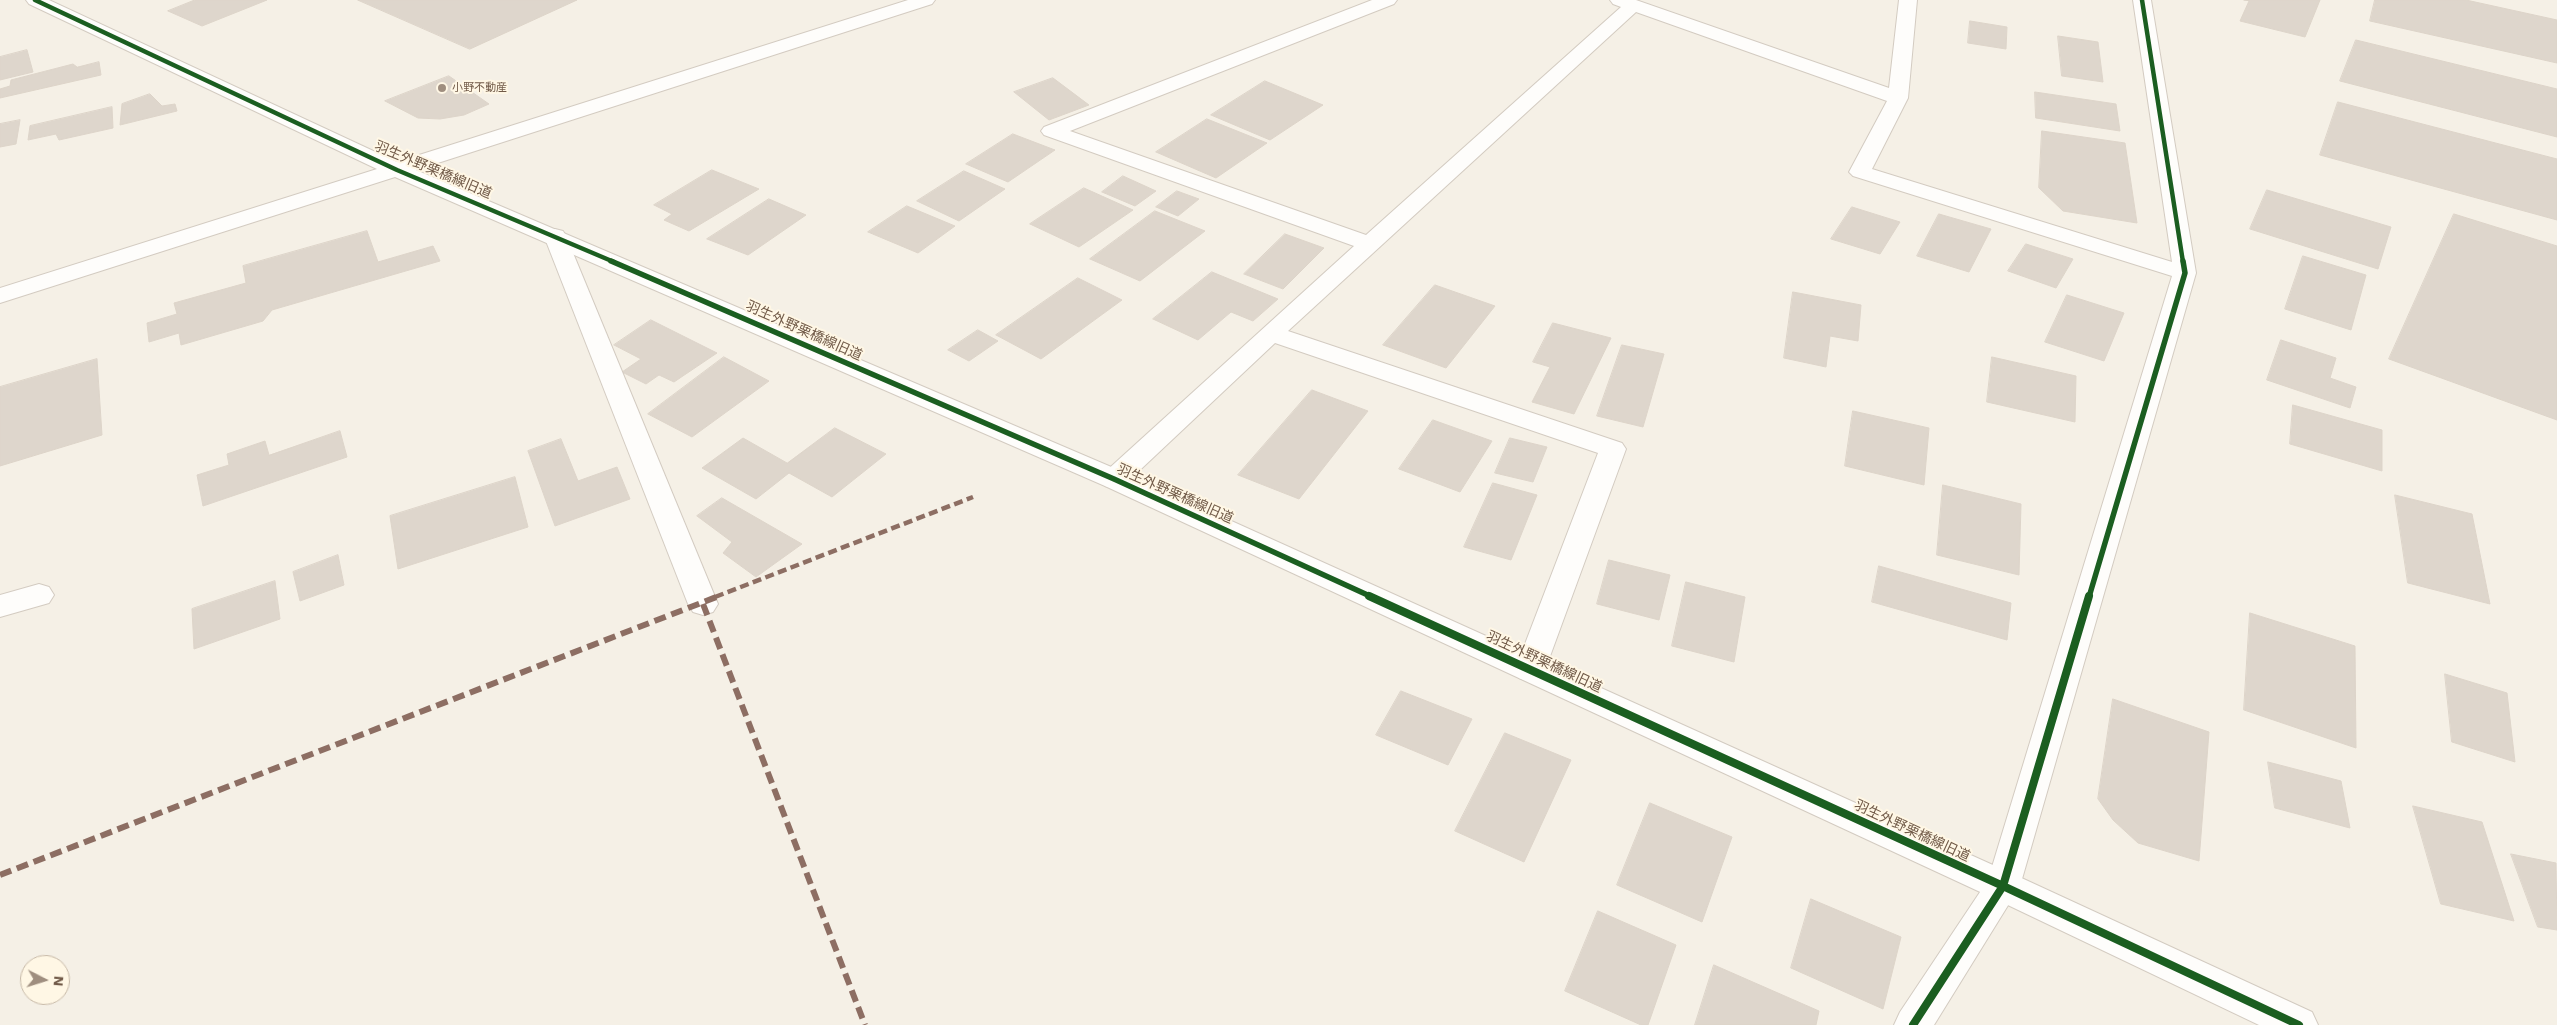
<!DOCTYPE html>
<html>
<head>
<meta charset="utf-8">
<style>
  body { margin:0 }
  #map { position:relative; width:2557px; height:1025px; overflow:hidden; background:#f5f0e6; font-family:"Work Sans",sans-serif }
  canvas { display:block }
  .north { position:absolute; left:20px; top:955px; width:50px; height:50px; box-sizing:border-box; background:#fff7e5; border:1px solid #c6b8a6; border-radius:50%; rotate:95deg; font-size:14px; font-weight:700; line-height:20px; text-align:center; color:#715a48 }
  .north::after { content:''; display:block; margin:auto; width:18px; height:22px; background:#9f8e7f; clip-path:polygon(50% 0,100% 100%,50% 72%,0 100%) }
</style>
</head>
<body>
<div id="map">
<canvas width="2557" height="1025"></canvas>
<div class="north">N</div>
</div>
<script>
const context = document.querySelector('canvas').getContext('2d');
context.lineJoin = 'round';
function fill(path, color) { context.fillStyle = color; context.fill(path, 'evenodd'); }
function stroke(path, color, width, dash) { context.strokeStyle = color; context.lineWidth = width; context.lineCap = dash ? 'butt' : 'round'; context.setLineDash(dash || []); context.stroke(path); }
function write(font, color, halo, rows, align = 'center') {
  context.font = font + ' "Work Sans","Noto Sans JP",sans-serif'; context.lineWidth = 4; context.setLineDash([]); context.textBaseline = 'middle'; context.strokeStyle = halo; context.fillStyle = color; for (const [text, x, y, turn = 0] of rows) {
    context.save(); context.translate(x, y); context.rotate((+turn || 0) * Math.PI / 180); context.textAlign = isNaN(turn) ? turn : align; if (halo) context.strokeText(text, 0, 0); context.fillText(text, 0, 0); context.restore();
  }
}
const building = new Path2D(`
  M195 0H267L202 26 168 11Z
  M358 0H577L470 49Z
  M2244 0H2320L2305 37 2240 21 2249 1Z
  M2375 0H2466L2557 20V63L2370 21Z
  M1970 21 2007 27 2006 49 1968 43Z
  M2058 36 2098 42 2103 82 2062 76Z
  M2356 40 2557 89V137L2340 81Z
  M27 50 33 72 0 80V57Z
  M99 62 101 75 0 98V89L10 86 11 80 73 64 77 67Z
  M449 76 489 104 464 115 440 119 418 118 385 101Z
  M1053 78 1089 105 1049 120 1014 92Z
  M1265 81 1323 105 1270 140 1211 115Z
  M2035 92 2116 104 2120 131 2036 118Z
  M150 94 162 106 175 104 177 111 120 125 122 104Z
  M2338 102 2557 159V220L2320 155Z
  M112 107 113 128 59 140 56 134 28 140 30 126Z
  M1207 119 1267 143 1216 178 1156 152Z
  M20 120 16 144 0 147V124Z
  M2042 131 2125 143 2137 223 2063 211 2039 188Z
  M1013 134 1055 150 1008 182 966 164Z
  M712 170 759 189 689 231 664 220 672 214 654 205Z
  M964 171 1005 189 959 221 917 201Z
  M1123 176 1156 191 1135 206 1102 192Z
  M1084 188 1133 210 1079 247 1030 224Z
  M2267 190 2391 227 2378 269 2250 229Z
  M1177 191 1199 199 1178 216 1156 207Z
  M769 199 806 215 748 255 707 239Z
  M907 206 955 226 918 253 868 232Z
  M1852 207 1900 222 1880 254 1831 239Z
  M1155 211 1205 231 1140 281 1090 259Z
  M1939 214 1991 229 1969 272 1917 256Z
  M2454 214 2557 246V420L2389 359Z
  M367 231 378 262 433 246 440 261 272 310 263 321 181 345 179 333 149 342 147 323 177 314 174 303 246 283 243 266Z
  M1285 234 1324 248 1283 289 1244 274Z
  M2026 244 2073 259 2056 288 2008 271Z
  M2303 256 2366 275 2351 330 2285 309Z
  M1212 272 1278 299 1253 321 1231 312 1198 340 1153 319Z
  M1078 278 1122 300 1041 359 996 335Z
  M1435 285 1495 306 1446 368 1383 345Z
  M1793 292 1861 305 1858 341 1830 336 1826 367 1784 358Z
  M2067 295 2124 313 2104 361 2045 342Z
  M651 320 717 353 674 382 659 375 646 384 622 372 641 359 614 345Z
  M1553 323 1611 338 1574 414 1532 402 1550 367 1533 362Z
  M978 330 998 341 969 361 948 350Z
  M2281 340 2336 358 2330 378 2356 387 2350 408 2267 380Z
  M1622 345 1664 354 1643 427 1597 416Z
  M724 357 769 381 692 437 648 414Z
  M1992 357 2076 376 2075 422 1987 402Z
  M97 359 102 435 0 466V387Z
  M1312 390 1368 411 1299 499 1238 475Z
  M2293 405 2382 430V471L2290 444Z
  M1853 411 1929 428 1924 485 1845 466Z
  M1433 420 1492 441 1460 492 1399 469Z
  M835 428 886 454 832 497 789 473 756 499 702 468 743 438 787 463Z
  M340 431 347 457 203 506 197 475 229 465 227 454 265 441 269 455Z
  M1510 438 1547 447 1533 482 1495 473Z
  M561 439 578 481 617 467 630 499 555 526 528 451Z
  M515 477 528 527 398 569 390 516Z
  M1493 483 1537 495 1511 560 1464 547Z
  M1943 485 2021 504 2019 575 1937 555Z
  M2395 495 2472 514 2490 604 2408 583Z
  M722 498 802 544 756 577 723 553 732 542 697 516Z
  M338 555 344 585 300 601 293 572Z
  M1609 560 1670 575 1659 620 1597 604Z
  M1879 566 2011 603 2007 640 1872 602Z
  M275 581 280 619 194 649 192 609Z
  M1686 582 1745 597 1734 662 1672 646Z
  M2250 613 2355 646 2356 748 2244 710Z
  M2445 674 2507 693 2515 762 2452 742Z
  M1401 691 1472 719 1448 765 1376 735Z
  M2113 699 2209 732 2199 861 2138 843 2113 820 2098 799Z
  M1505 733 1571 760 1524 862 1455 831Z
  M2268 762 2341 781 2350 828 2275 808Z
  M1650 803 1732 837 1702 922 1617 885Z
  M2413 806 2482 822 2514 921 2441 904Z
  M2511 854 2556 863 2557 930 2538 927Z
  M1811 899 1901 937 1883 1009 1791 968Z
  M1598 911 1676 945 1648 1025H1641L1565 991Z
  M1714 965 1819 1011 1816 1025H1695Z`);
fill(building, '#ded6cc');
stroke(building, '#ddd4c9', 1);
const service = new Path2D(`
  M555 229 563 231 566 236 718 604 713 612 703 615 693 612 688 604 544 236 547 231Z`);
const minor = new Path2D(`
  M1372 0H1397L1394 4 1070 131 1366 235 1621 7 1613 4 1610 0H1636L1889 88 1899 0H1917L1908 98 1872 169 2172 262 2133 0H2151L2196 273 2020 886 1934 1025H1894L1900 1012 1988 880 2172 276 1853 176 1849 172 1887 101 1636 12 1288 331 1622 443 1626 449 1545 670 1541 678 1530 682 1519 678 1515 670 1598 453 1275 343 1123 486 1114 488 1105 486 1101 479 1105 472 1354 246 1044 135 1041 131 1044 127Z
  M39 584 49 587 54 595 49 603 0 617V595Z`);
const tertiary = new Path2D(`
  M26 0H49L397 162 908 0H935L932 4 416 170 1123 472 2015 875 2312 1012 2318 1025H2259L1991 897 1105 486 395 177 0 303V288L377 169 29 4Z`);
stroke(service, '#d3cbc1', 2);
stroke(minor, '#d3cbc1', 2);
stroke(tertiary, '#d3cbc1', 2);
fill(service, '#fefdfb');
fill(minor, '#fefdfb');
fill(tertiary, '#fefdfb');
stroke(new Path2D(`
  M715 597 973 497`), '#8d6e63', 4.5, [9, 4.5]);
stroke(new Path2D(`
  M703 604 865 1025
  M0 875 719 596`), '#8d6e63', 6, [12, 6]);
stroke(new Path2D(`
  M35 0 397 170 614 262
  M2142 0 2183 262`), '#1b5e20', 4.5);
stroke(new Path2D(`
  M611 261 1114 479 1372 597
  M2089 597 2185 273 2183 261`), '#1b5e20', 5.5);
stroke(new Path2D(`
  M1369 596 2003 886 2299 1025
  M1913 1025 2003 886 2089 596`), '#1b5e20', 8);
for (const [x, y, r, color] of [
  [442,88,5,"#9f8e7f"]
]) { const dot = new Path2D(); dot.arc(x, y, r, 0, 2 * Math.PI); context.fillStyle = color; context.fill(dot); stroke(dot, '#fff7e5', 2); }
write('11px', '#715a48', '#fff7e5', [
  ["小野不動産",452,88]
], 'left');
write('14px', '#715a48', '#fff7e5', [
  ["羽生外野栗橋線旧道",433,170,23],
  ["羽生外野栗橋線旧道",804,331,24],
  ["羽生外野栗橋線旧道",1175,494,24],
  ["羽生外野栗橋線旧道",1544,662,25],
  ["羽生外野栗橋線旧道",1912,831,25]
]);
</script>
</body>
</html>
